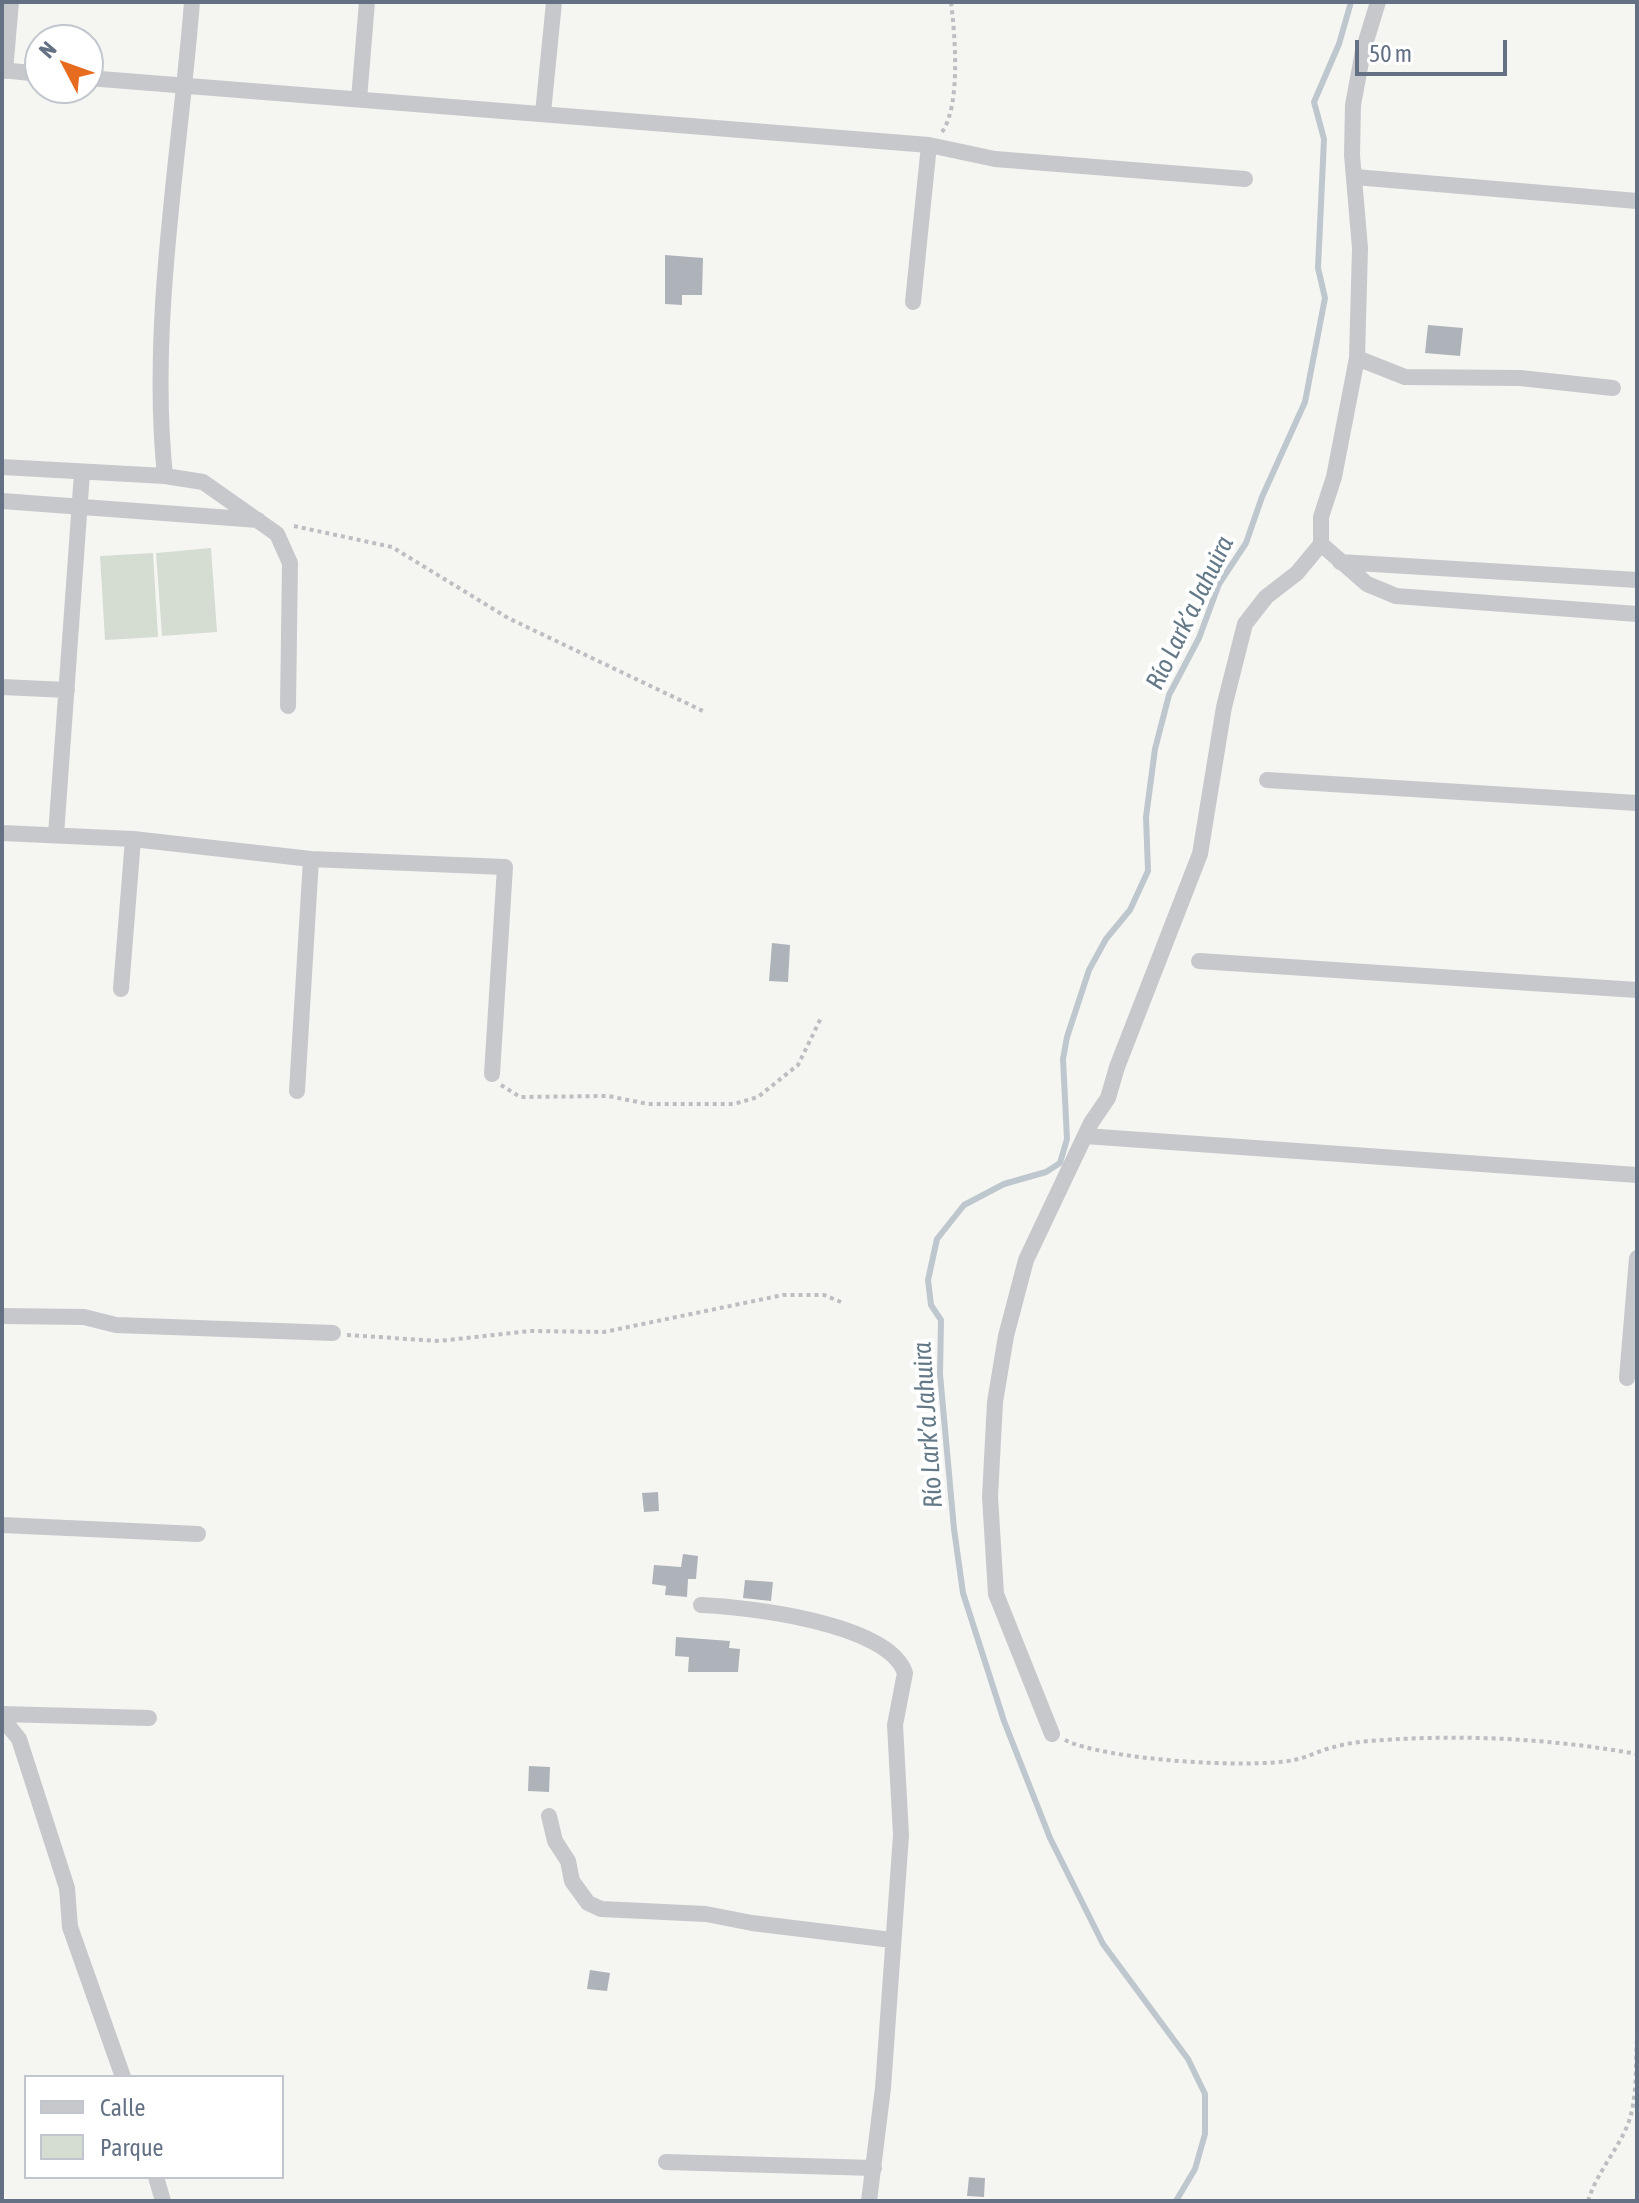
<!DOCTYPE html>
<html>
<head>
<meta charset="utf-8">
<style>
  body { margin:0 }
  #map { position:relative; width:1639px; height:2203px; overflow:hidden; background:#f5f6f2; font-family:"Asap Condensed",sans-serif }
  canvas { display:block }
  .frame { position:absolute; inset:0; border:4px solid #647184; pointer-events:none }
  .legend { position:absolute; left:24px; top:2075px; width:260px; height:104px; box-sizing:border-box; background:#fff; border:2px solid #c1c6ce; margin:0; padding:10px 14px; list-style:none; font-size:24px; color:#647184 }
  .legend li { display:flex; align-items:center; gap:16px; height:40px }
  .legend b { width:40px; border:2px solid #c1c6ce }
  .north { position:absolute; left:24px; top:24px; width:80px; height:80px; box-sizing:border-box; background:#fff; border:2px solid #c1c6ce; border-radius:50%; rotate:311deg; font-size:22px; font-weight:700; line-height:32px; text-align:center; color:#647184 }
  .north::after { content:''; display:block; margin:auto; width:28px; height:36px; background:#e86c20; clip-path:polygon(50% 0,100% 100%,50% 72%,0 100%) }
  .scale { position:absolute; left:1355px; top:40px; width:152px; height:36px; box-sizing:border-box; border:4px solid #647184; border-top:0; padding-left:10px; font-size:24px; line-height:28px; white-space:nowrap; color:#647184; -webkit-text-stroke:6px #fff; paint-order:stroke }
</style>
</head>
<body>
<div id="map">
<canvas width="1639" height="2203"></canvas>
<div class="frame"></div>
<ul class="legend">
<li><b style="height:10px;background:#c6c8cc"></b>Calle</li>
<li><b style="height:22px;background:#d5ddd3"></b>Parque</li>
</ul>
<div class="north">N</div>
<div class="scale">50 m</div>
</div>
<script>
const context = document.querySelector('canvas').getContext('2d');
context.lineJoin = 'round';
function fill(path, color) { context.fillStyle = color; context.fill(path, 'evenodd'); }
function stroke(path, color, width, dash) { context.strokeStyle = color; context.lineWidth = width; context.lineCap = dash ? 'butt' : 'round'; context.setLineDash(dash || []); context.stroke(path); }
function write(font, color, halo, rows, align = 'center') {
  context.font = font + ' "Asap Condensed",sans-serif'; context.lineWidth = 8; context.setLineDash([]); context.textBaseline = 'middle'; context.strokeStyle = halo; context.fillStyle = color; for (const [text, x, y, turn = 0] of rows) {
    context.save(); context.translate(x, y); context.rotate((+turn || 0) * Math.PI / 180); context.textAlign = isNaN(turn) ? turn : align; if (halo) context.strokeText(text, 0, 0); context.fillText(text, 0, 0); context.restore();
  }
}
fill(new Path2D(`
  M211 548 217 632 162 636 156 553Z
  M153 553 158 637 105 640 100 556Z`), '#d5ddd3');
stroke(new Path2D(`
  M1176 2201 1195 2169 1205 2134V2094L1188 2059 1103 1944 1050 1838 1004 1721 963 1593 954 1529 940 1374 941 1320 931 1305 928 1280 937 1239 964 1205 1004 1184 1046 1172 1060 1163 1067 1139 1063 1059 1067 1037 1089 970 1106 939 1130 910 1148 871 1146 817 1155 749 1169 695 1199 638 1219 584 1246 543 1262 497 1305 402 1325 298 1318 268 1324 139 1314 102 1339 44 1351 2`), '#bec7ce', 6);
fill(new Path2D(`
  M665 255 703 258 702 295H682V305L665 304Z
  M1428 325 1463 328 1460 356 1425 353Z
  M772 943 790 945 788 982 769 981Z
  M658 1492 659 1511 644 1512 642 1493Z
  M683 1554 698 1556 696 1579H688L687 1597 665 1595 666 1586 652 1584 654 1565 681 1567Z
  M745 1580 773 1582 771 1601 743 1598Z
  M676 1637 730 1641 729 1648 740 1649 738 1672H688L689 1657 675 1656Z
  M529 1766 550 1767 549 1792 528 1791Z
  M590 1970 610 1973 607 1991 587 1989Z
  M969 2177 985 2178 984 2197 967 2196Z`), '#aeb3ba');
stroke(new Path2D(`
  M942 132C961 105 955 35 951 2
  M294 526 392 547 508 618 705 712
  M501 1085 520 1097 608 1096 648 1104H734L758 1097 798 1065 821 1018
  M347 1335 439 1341 530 1331 604 1332 783 1295H824L841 1302
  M1065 1740C1105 1760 1249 1769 1294 1760 1308 1757 1321 1750 1334 1747 1355 1741 1380 1740 1401 1739 1480 1735 1559 1740 1637 1754
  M1588 2201C1597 2172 1617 2151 1628 2124 1638 2097 1635 2065 1637 2038`), '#bdbec1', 4, [4, 4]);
stroke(new Path2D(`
  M1378 2 1363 51 1353 105 1352 155 1360 248 1357 358 1405 377 1520 378 1613 388
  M2 70 40 74
  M5 71 11 2
  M88 78 929 145 995 159 1245 179
  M359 99 367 2
  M543 113 554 2
  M1355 177 1637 201
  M913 302 929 145
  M2 467 165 476 203 482 277 534 290 563 288 706
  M165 476C149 322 180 156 192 2
  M2 501 258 520
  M1321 544 1367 584 1396 596 1637 614
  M1340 562 1637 580
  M2 687 67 690
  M1267 780 1637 803
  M2 833 133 839 311 859 505 867 492 1074
  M56 835 82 473
  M1199 961 1637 990
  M121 989 133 839
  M297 1091 311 859
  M1085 1136 1637 1175
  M2 1316 84 1317 116 1325 333 1333
  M1627 1378 1637 1258
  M2 1525 198 1534
  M701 1605C747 1607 889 1623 905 1673L895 1725 901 1835 883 2088 869 2201
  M2 1714 149 1718
  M2 1718 19 1739 67 1888 70 1927 123 2077
  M1052 1734 996 1594 990 1497 995 1402 1006 1336 1026 1260 1091 1123 1108 1098 1117 1067 1200 854 1224 707 1245 624 1266 597 1297 573 1321 544V517L1334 477 1357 358
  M549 1816 555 1841 568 1861 572 1881 588 1903 601 1909 706 1914 752 1923 892 1940
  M666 2162 874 2168
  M156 2177 163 2201`), '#c6c8cc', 16);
write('italic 26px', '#647988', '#fff', [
  ["Río Lark’a Jahuira",1190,613,-64],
  ["Río Lark’a Jahuira",928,1425,-94]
]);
</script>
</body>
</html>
